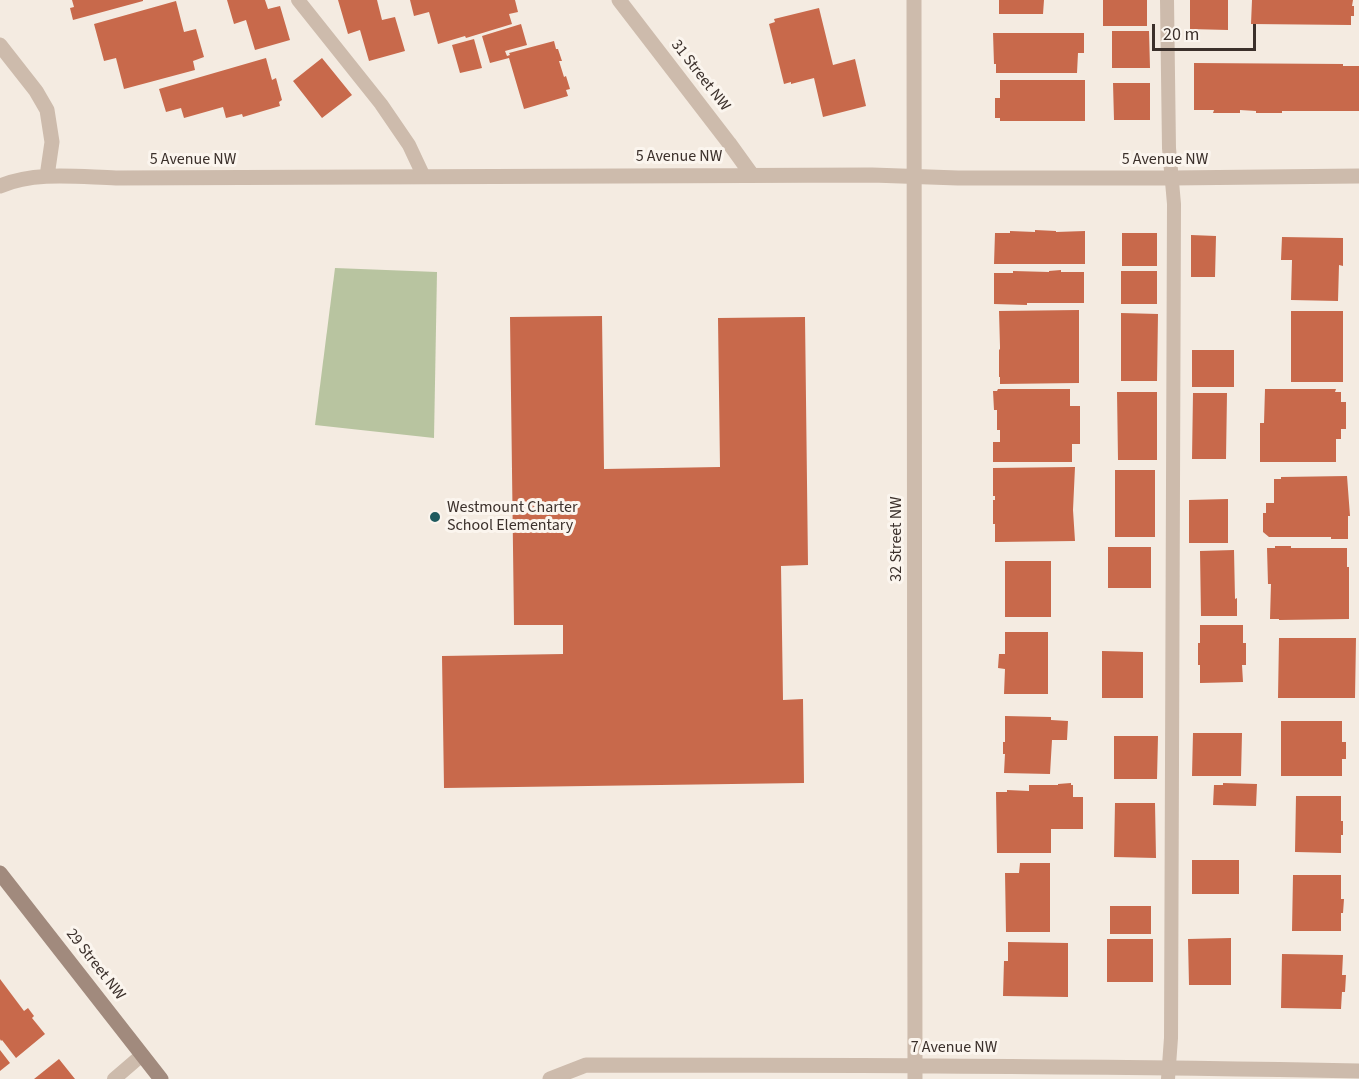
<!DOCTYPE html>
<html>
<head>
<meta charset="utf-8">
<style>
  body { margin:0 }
  #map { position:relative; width:1359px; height:1079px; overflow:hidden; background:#f4ebe1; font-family:"Source Sans 3",sans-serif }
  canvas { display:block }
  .scale { position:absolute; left:1152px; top:24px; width:104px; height:27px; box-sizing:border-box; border:3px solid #3b302b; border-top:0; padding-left:8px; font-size:18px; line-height:21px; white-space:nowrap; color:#3b302b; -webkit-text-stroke:4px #fbf5ee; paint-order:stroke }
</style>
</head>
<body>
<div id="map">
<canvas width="1359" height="1079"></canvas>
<div class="scale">20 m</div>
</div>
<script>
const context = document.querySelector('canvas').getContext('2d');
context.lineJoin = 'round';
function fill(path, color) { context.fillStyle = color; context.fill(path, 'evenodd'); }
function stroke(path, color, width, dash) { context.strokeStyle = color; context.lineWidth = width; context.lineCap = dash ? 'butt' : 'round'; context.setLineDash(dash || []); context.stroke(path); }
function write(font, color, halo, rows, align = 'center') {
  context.font = font + ' "Source Sans 3",sans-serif'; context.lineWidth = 6; context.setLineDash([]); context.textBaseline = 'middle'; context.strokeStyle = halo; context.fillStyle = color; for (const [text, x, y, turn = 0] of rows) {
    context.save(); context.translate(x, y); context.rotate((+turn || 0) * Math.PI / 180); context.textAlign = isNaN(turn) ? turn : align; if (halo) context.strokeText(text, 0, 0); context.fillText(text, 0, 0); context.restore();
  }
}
fill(new Path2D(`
  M335 268 437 272 434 438 315 425Z`), '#b8c4a0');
fill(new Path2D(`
  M72 0H143V1L73 20 70 8 74 7Z
  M227 0H265L268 9 280 6 290 40 255 50 246 20 234 24Z
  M338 0H377L382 20 395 17 405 51 369 61 360 30 348 34Z
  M410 0H515L518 12 509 14 512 24 466 38 465 36 438 44 429 12 414 16Z
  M999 0H1044L1043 14H999Z
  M1103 0H1147V26H1103Z
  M1190 0H1228V30L1190 29Z
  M1252 0H1353L1352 6H1354V16H1351V25L1251 24Z
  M176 1 184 32 196 29 204 57 193 61 195 70 124 89 116 58 104 61 94 24Z
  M819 8 833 65 855 59 866 106 823 117 814 78 791 84V82L784 84 769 24 775 22 774 19Z
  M521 24 527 45 505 51 507 56 510 55 509 53 554 41 556 49H558L562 61H559L564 77 566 76 570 89 566 90 568 96 524 109 509 58 490 63 482 36Z
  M1112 31H1149L1150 68H1112Z
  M993 33H1084V53H1078L1077 73H996V64H994Z
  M474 39 482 68 460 73 452 45Z
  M266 58 272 80 276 78 282 100 279 102 280 106 243 117 242 114 226 118 223 107 184 118 181 108 166 112 159 89Z
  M322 58 352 95 322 118 293 81Z
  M1194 63 1343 64V66H1359V111H1282V113H1256V111L1240 110V113H1213L1214 110H1194Z
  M1000 80H1085V121H1000V118H995V98H1000Z
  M1113 83H1150V120H1114Z
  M1035 230 1056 231V232L1085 231V264H994L995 233H1010V231L1035 232Z
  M1122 233H1157V266H1122Z
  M1191 235 1216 236 1215 277H1191Z
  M1282 237 1343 238V266L1339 265 1338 301 1291 300 1292 260H1281Z
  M1061 270V272H1084V303H1027V305L994 304V273H1013V271L1049 272V271Z
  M1121 271H1157V304H1121Z
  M1079 310V383L1000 384V377H999V349L1000 350V347L999 311Z
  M1291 311H1343V382H1291Z
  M1121 313 1158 314 1157 381H1121Z
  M602 316 604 469 720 467 718 318 805 317 808 565 781 566 783 700 803 699 804 783 444 788 442 656 563 654V625H514L510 317Z
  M1192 350H1234V387H1192Z
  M998 389H1070V406H1080V444H1072V462H993V442H1000V430H997V410H994L993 391H997Z
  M1265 389H1336L1335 392H1341V402H1346V429H1341V439H1336V462H1260V423H1264Z
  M1117 392H1157V460H1118Z
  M1193 393H1227L1226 459H1192Z
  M1075 467 1073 510 1075 541 995 542V524H993V500H995V496H993V468Z
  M1115 470H1155V537H1115Z
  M1347 476 1350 516H1348V539H1331V537H1269L1263 532V513H1266V503H1274V479H1281V477Z
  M1228 499V543H1189V500Z
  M1275 546H1291V548H1347V567H1349V619L1279 620V619H1270L1271 584H1268L1267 548H1275Z
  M1108 547H1151V588H1108Z
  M1234 550 1235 599 1237 598V616H1201L1200 551Z
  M1005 561H1051V617H1005Z
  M1200 625H1243V643H1246V665H1242L1243 682 1200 683V665H1198V643H1200Z
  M1005 632H1048V694H1004L1005 669 998 668 999 654H1005Z
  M1279 638H1356L1355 698H1278Z
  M1102 651 1143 652V698H1102Z
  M1005 716 1051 717V720L1068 721 1067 740H1052L1050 774 1004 773 1005 754H1003V742H1005Z
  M1281 721H1342V742H1346V759H1342V776H1281Z
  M1193 733H1242L1241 776H1192Z
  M1114 736H1158L1157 779H1114Z
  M1071 783V785H1073V797H1083V829H1051V853H997L996 792H1007V790L1029 791V785H1058V784Z
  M1223 783 1257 784 1256 806 1213 805 1214 785H1223Z
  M1296 796H1341V821H1343V835H1341V853L1295 852Z
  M1115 803H1155L1156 858 1114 857Z
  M1192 860H1239V894H1192Z
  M1020 863H1050V932H1006L1005 873H1019Z
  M1293 875H1341V899H1344L1343 913H1341V931H1292Z
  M1110 906H1151V934H1110Z
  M1231 938V985H1189L1188 939Z
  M1107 939H1153V982H1107Z
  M1008 942 1068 943V997L1003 996 1004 961H1008Z
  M1282 954 1343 955 1342 975H1346L1345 992H1342L1341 1009 1281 1008Z
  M0 979 24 1011 28 1008 34 1016 32 1018 45 1034 16 1058 2 1040 1 1041 0 1039Z
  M0 1050 10 1063 0 1071Z
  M59 1059 75 1079H34Z`), '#c8694b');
stroke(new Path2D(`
  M298 0 381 104 409 145 424 177
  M1167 0 1169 148 1174 204 1171 1038 1168 1079
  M114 1079 142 1055`), '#cdbbac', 14);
stroke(new Path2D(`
  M619 0 729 143 752 175
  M914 0 915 1079
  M0 45 36 91 47 110 52 142 47 176
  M0 186C36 171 78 177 116 178L872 175 958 178H1171L1359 176
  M550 1079 586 1065C844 1065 1101 1066 1359 1071`), '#cdbbac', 15);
stroke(new Path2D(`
  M0 873 161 1079`), '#a18a7d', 15);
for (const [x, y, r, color] of [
  [435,517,6,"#1f5a5e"]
]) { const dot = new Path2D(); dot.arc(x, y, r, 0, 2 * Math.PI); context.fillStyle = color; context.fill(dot); stroke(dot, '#fbf5ee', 2); }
write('16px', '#3b302b', '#fbf5ee', [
  ["31 Street NW",700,76,52],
  ["5 Avenue NW",679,157],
  ["5 Avenue NW",193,160],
  ["5 Avenue NW",1165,160],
  ["32 Street NW",897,539,-90],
  ["29 Street NW",95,965,52],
  ["7 Avenue NW",954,1048]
]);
write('16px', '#3b302b', '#fbf5ee', [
  ["Westmount Charter",447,508],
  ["School Elementary",447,526]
], 'left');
</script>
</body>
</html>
